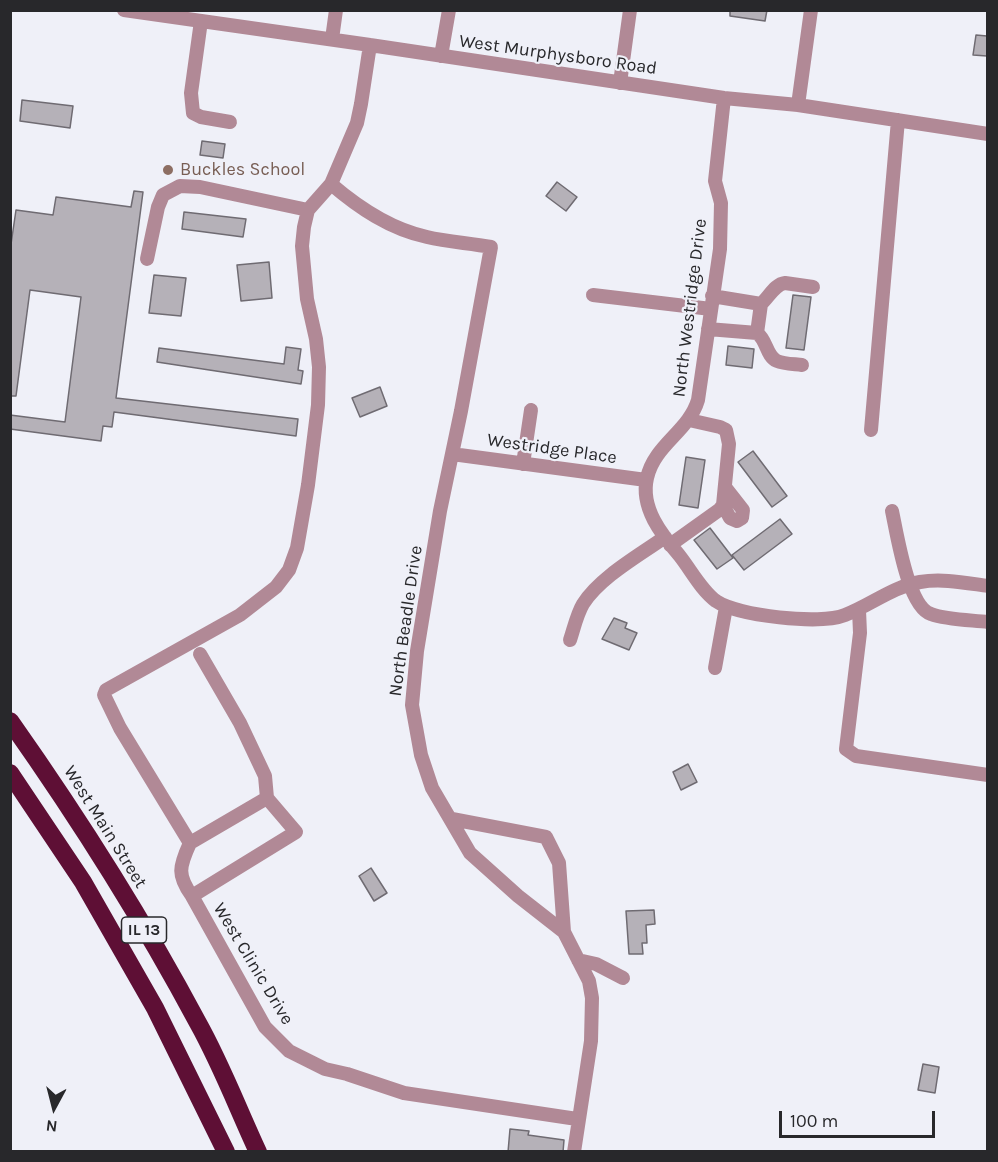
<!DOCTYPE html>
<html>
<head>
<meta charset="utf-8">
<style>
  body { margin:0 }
  #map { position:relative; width:998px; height:1162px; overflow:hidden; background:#eff0f8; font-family:Karla,sans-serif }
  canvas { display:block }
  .frame { position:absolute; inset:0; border:12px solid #28282b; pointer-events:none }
  .north { position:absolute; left:24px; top:1078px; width:60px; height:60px; -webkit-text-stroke:4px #eff0f8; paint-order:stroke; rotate:187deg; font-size:16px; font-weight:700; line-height:24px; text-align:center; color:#28282b }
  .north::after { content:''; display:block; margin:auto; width:21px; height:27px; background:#28282b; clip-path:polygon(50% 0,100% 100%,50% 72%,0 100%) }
  .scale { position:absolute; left:779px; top:1111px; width:156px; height:27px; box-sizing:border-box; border:3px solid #28282b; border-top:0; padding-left:8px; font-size:18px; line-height:21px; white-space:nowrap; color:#28282b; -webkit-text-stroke:4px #eff0f8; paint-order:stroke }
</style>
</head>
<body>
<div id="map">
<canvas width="998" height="1162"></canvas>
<div class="frame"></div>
<div class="north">N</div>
<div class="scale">100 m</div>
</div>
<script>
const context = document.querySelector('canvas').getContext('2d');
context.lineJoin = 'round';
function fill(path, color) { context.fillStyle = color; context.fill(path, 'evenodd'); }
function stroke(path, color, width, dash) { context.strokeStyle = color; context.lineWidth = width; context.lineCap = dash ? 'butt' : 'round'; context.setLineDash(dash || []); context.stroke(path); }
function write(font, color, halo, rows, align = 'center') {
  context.font = font + ' Karla,sans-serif'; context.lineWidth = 4.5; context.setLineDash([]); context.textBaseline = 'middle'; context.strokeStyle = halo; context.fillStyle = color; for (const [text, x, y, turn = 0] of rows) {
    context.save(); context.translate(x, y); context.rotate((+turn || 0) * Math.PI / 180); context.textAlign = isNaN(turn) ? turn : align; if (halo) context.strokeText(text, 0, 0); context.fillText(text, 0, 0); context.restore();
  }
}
const building = new Path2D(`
  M730 10H767L765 21 730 16Z
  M976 35 987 36V56L973 55Z
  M22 100 73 106 70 128 20 121Z
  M202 141 225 144 223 158 200 155Z
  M557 182 577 197 566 211 546 196Z
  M134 191 143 192 116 398 298 419 296 436 114 412 112 427 103 426 101 441 10 429V415L65 422 81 297 30 290 16 396H10V251L16 210 53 215 56 197 131 207Z
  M184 212 246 219 243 237 182 229Z
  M269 262 272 298 241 301 237 265Z
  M154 275 186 278 181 316 149 313Z
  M793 295 811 297 804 350 786 348Z
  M728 346 754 349 752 368 726 365Z
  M286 347 301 349 298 370 303 371 301 384 157 362 159 348 284 364Z
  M380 387 387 406 360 417 352 398Z
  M753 451 787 496 772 507 738 462Z
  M686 457 705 460 698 508 679 505Z
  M780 519 792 534 744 570 732 555Z
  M710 528 733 558 717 569 694 540Z
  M614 618 627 623 625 628 637 633 629 650 602 639Z
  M688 764 697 782 681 790 673 772Z
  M371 868 387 893 374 901 359 876Z
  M654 910 655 924 646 925 647 943H642L643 954H629L626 911Z
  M923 1064 939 1067 935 1093 918 1090Z
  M510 1129 529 1131 528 1135 564 1140 563 1152H508Z`);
fill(building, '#b5b1b8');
stroke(building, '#6f6b72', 1.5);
stroke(new Path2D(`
  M124 10 370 45 724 98 798 105 988 134
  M201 21 191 93 193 113 201 117 230 122
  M332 39 336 10
  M441 56 449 10
  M620 83 630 10
  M724 98 715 181 721 203 720 249 698 400C689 431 654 445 647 478 640 508 662 535 679 555 691 570 701 590 716 601 738 616 820 625 845 615 871 605 892 587 920 582 942 578 966 583 988 586
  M798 105 811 10
  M331 184C359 208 390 229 427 237 448 242 470 243 491 247L461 411 440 511 417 651 412 705 421 755 432 788 470 853 518 896 564 932 589 981 592 998 591 1041 574 1152
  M147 259 158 207 163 195 180 186 200 187 308 210
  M593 295 711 309
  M712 296 761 304
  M708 329 757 333C767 340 766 356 777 361 784 364 795 364 802 365
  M757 333 761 304C769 297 775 284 785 283L813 287
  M689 420 720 427 726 430 729 444 723 505 730 518 737 521 742 518 743 510 725 487
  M871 430 898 120
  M452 454 646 480
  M523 464 531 410
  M892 511C897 534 908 607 931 614 947 620 971 620 988 622
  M670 545 719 510 723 505
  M859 610 860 633 846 749 856 756 988 775
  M570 640C574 628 577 614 583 604 600 577 640 555 665 537
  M715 668 726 607
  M452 819 546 837 559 863 564 932
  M190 843 120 728 104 695 106 690 240 615 276 587 289 570 297 548 308 485 318 405 319 367 316 339 307 299 302 246 304 227 308 210 331 184 357 123 361 104 370 45
  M190 843C179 867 177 875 192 896L265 1027 289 1051 325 1069 347 1074 404 1093 577 1119
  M190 843 267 798
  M192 896 296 832 267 798 265 776 240 723 200 654
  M578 960 596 964 623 978`), '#b18996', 14);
stroke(new Path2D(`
  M10 721C77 816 143 920 198 1023 221 1064 238 1109 258 1152
  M10 773 83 882 155 1008 226 1152`), '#5e0f35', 18);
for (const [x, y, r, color] of [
  [168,170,6,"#8d6e63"]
]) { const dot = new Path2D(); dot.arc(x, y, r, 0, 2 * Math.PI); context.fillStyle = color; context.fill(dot); stroke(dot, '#eff0f8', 2); }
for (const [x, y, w] of [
  [144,930,45]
]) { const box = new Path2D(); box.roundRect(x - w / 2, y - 13, w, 26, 4.5); context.fillStyle = '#eff0f8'; context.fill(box); stroke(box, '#28282b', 1.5); }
write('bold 16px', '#28282b', null, [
  ["IL 13",144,930]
]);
write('18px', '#28282b', '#eff0f8', [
  ["West Murphysboro Road",558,55,8],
  ["North Westridge Drive",690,308,-83],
  ["Westridge Place",552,449,8],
  ["North Beadle Drive",406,621,-82],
  ["West Main Street",105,827,58],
  ["West Clinic Drive",253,964,59]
]);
write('18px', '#785e54', '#eff0f8', [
  ["Buckles School",180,170]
], 'left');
</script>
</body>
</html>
